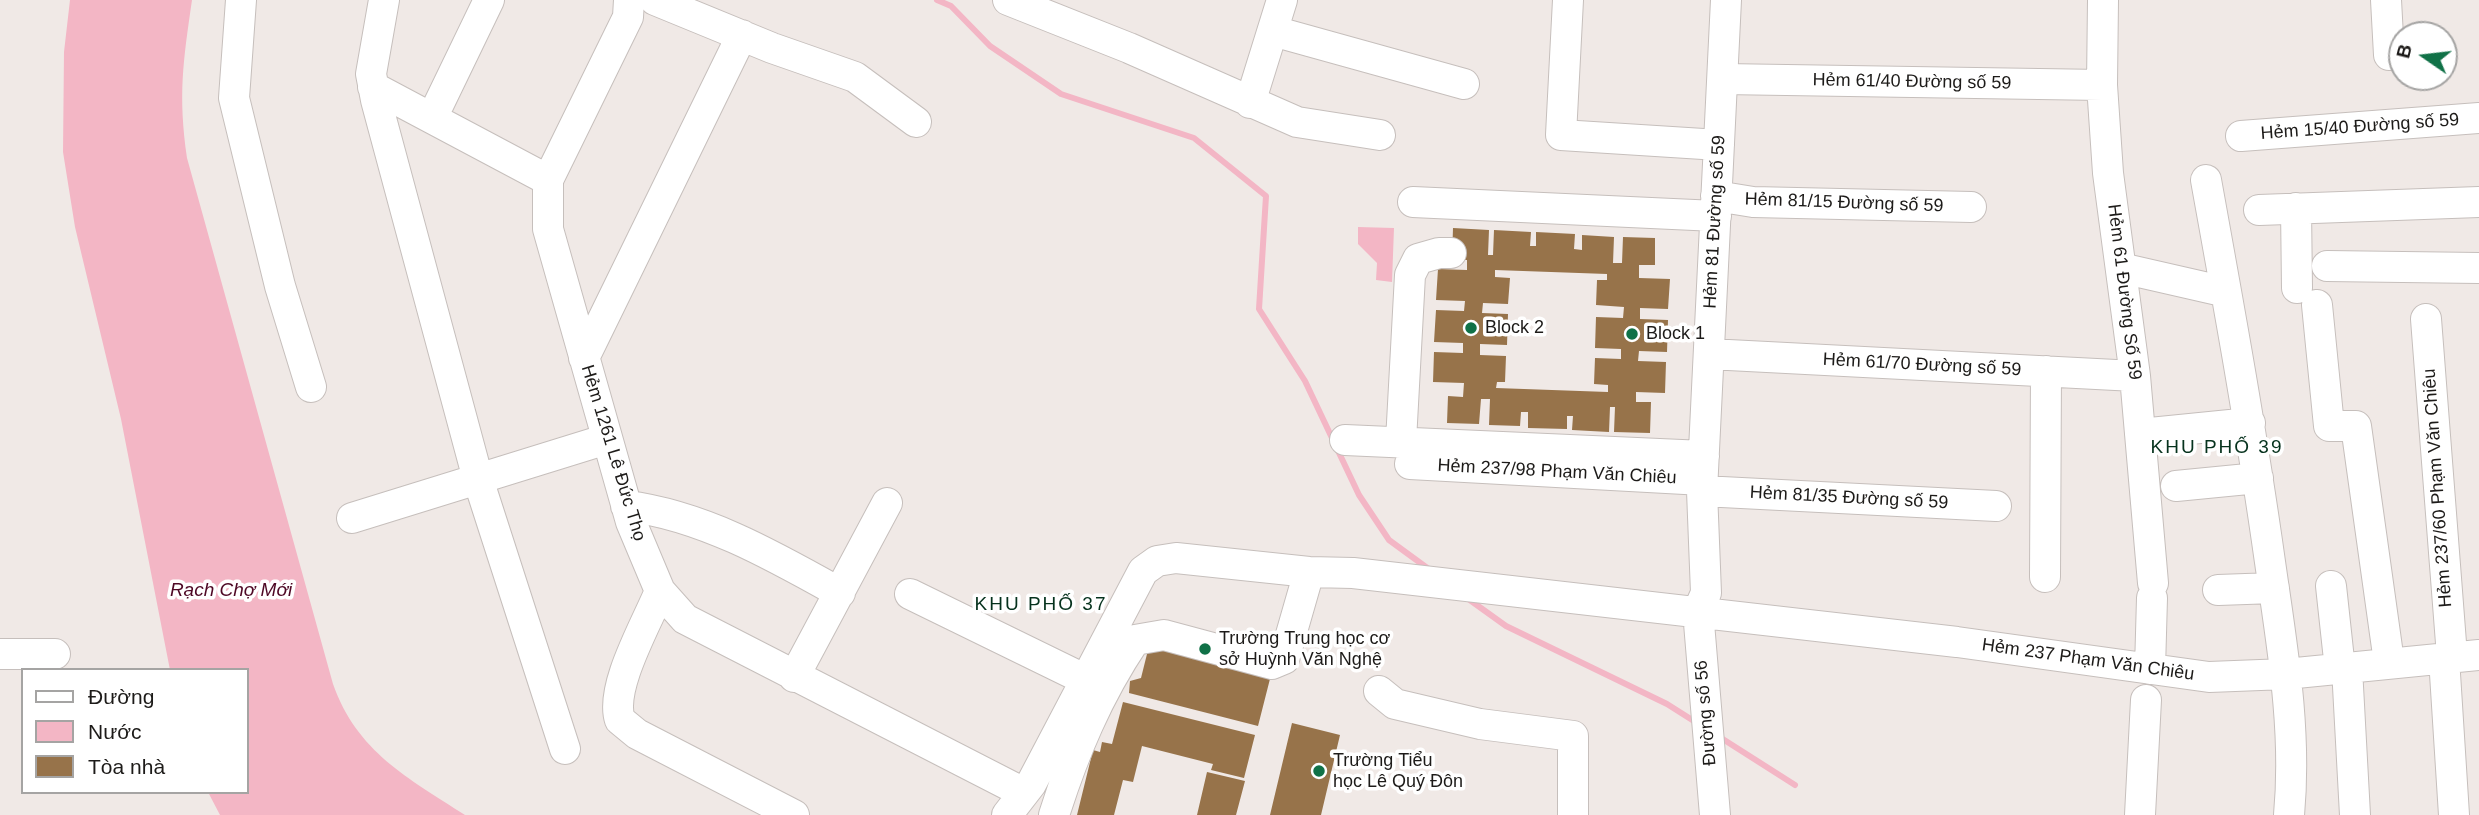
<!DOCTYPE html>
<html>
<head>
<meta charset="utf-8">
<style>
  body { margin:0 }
  #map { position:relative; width:2479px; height:815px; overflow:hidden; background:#f0e9e6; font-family:Arial,sans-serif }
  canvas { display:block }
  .legend { position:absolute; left:21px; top:668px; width:228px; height:126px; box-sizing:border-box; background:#fff; border:2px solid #a5a4a3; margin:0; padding:9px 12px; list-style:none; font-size:21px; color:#1d1b19 }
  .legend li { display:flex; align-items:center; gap:14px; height:35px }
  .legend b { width:35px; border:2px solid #a5a4a3 }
  .north { position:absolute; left:2388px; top:21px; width:70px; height:70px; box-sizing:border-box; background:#fff; border:2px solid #a5a4a3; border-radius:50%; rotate:284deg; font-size:19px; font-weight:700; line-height:28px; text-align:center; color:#1d1b19 }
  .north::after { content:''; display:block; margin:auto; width:24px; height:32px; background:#107147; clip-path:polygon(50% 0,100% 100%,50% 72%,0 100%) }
</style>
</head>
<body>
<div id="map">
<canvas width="2479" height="815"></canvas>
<ul class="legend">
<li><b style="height:9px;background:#fff"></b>Đường</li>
<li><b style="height:19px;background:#f3b6c5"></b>Nước</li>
<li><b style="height:19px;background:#97734a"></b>Tòa nhà</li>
</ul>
<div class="north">B</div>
</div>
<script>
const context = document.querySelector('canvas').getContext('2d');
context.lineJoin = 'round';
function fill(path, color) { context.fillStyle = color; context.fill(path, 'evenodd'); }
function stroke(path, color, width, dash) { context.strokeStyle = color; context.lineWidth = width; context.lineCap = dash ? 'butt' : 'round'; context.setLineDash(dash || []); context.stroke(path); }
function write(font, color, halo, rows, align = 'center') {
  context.font = font + ' Arial,sans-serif'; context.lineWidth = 7; context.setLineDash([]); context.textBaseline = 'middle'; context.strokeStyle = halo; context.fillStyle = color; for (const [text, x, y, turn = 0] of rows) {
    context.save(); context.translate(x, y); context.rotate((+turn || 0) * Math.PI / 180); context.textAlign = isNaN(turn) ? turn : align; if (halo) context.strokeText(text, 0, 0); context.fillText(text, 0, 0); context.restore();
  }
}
fill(new Path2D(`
  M70 0H192C183 62 178 95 187 158L333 684C357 752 408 778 465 815H220L208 792H247V670H170L121 419 75 227 63 152 64 52Z
  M1358 227 1394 228 1392 282 1376 280 1377 263 1358 244Z`), '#f3b6c5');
stroke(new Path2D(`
  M937 0 951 6 990 46 1061 94 1194 138 1266 196 1259 309 1305 381 1359 495 1389 540 1430 570
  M1467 598 1506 626 1667 704 1697 723
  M1718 736 1795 785`), '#f3b6c5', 6);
fill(new Path2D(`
  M1453 228 1489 230 1488 255H1493L1494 230 1531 232 1530 246H1536V232L1575 234 1574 249 1582 250V235L1614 237 1613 263H1622L1623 237 1655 238V265H1639V278L1670 279 1668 309 1640 308V319L1668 320 1667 352 1639 351 1638 361 1666 362 1665 393 1636 392V402H1651L1650 433 1614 432 1615 407H1610L1609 432 1572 430 1573 416H1567V429L1528 428V412H1521L1520 426 1489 425 1490 399H1481L1479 424 1447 423 1448 396 1463 397 1464 383 1433 382 1434 352 1463 353V343L1434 342 1436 310 1464 311 1465 301 1436 300 1438 269 1467 270V260H1452ZM1495 270 1607 274V280H1597L1596 305 1624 307 1623 318 1596 317 1595 348 1621 349V359L1595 358 1594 384 1608 385V392L1496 388 1497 382H1505L1506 356 1480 355V344L1507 345 1508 314 1482 313 1483 303 1508 304 1510 278 1495 277Z
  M1150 642 1272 671 1258 726 1129 693 1130 681 1141 678Z
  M1123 702 1255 735 1244 778 1211 770 1213 764 1142 746 1133 782 1123 780 1114 815H1077L1093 750 1100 752 1102 742 1112 744Z
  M1292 723 1340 735 1321 815H1270Z
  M1207 772 1245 781 1236 815H1197Z`), '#97734a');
const minor = new Path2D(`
  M241 0 234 98 280 286 311 387
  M384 0 371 74 376 100 478 479 565 749
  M629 0 628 17 548 180V229L631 522 660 591 685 619 1024 793
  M655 0 772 48 855 77 916 122
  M1008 0 1129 48 1297 122 1380 135
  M1568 0 1561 135 1719 145
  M2103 0 2102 85 2108 173 2135 376 2153 583
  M2386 0 2389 55
  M1273 31 1464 84
  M1723 79 2102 85
  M373 87 548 180
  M1250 103 1282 0
  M432 118 489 0
  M2241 136 2479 118
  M2206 180C2229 307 2252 434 2270 562 2282 646 2297 730 2289 815
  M1716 196 1753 202 1971 207
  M1413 202 1716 216
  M2296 208 2297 288
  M2259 210 2479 202
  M2327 266 2479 268
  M2121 268 2226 292
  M2317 305 2329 426H2356L2389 662
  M2426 319 2452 656
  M1709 354 2135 376
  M584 358 742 35
  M2140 434 2250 423
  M1345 440 1704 456
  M1401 441 1410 275 1418 259 1439 253H1451
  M1410 464 1703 480
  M2176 486 2258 478
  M1702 491 1996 506
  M626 506C702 515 774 556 840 593
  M352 518 607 439
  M2045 577 2046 371
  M2331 586 2340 669
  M2218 590 2274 588
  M660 591C647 623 609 688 620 720L637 734 794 815
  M910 594 1086 680
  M0 654H55
  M2444 658 2454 815
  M2347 668 2355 815
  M2150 669 2152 598
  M794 677 887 503
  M1379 691 1395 704 1480 724 1573 736V815
  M1007 815 1031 784 1143 571 1157 561 1176 558 1309 572 1353 573 1957 642 2209 677 2286 674 2479 655
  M1054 815C1074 752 1098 695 1135 640L1164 635 1272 664 1284 659 1309 572
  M1715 815 1698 611 1706 593 1702 491 1726 0
  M2140 815 2146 700`);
stroke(minor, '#c6bfbc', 32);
stroke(minor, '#fff', 30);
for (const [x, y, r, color] of [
  [1471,328,7,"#107147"],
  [1632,334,7,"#107147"],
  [1205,649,7,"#107147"],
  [1319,771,7,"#107147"]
]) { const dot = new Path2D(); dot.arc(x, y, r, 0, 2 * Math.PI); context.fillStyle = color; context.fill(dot); stroke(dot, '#fff', 2.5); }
write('18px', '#1d1b19', '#fff', [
  ["Hẻm 61/40 Đường số 59",1912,82,1],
  ["Hẻm 15/40 Đường số 59",2360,127,-4],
  ["Hẻm 81/15 Đường số 59",1844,203,2],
  ["Hẻm 81 Đường số 59",1715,222,-87],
  ["Hẻm 61 Đường Số 59",2124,292,83],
  ["Hẻm 61/70 Đường số 59",1922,365,3],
  ["Hẻm 1261 Lê Đức Thọ",613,453,73],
  ["Hẻm 237/98 Phạm Văn Chiêu",1557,472,3],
  ["Hẻm 237/60 Phạm Văn Chiêu",2438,488,-94],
  ["Hẻm 81/35 Đường số 59",1849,498,3],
  ["Hẻm 237 Phạm Văn Chiêu",2088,660,8],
  ["Đường số 56",1706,713,-95]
]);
write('18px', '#1d1b19', '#fff', [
  ["Block 2",1485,328],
  ["Block 1",1646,334],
  ["Trường Trung học cơ",1219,639],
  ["sở Huỳnh Văn Nghệ",1219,660],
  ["Trường Tiểu",1333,761],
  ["học Lê Quý Đôn",1333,782]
], 'left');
context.letterSpacing = '2px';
write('19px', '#06321d', '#fff', [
  ["KHU PHỐ 39",2217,448],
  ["KHU PHỐ 37",1041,605]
]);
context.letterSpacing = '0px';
write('italic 19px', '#4e0825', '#fff', [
  ["Rạch Chợ Mới",231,591]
]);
</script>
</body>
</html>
